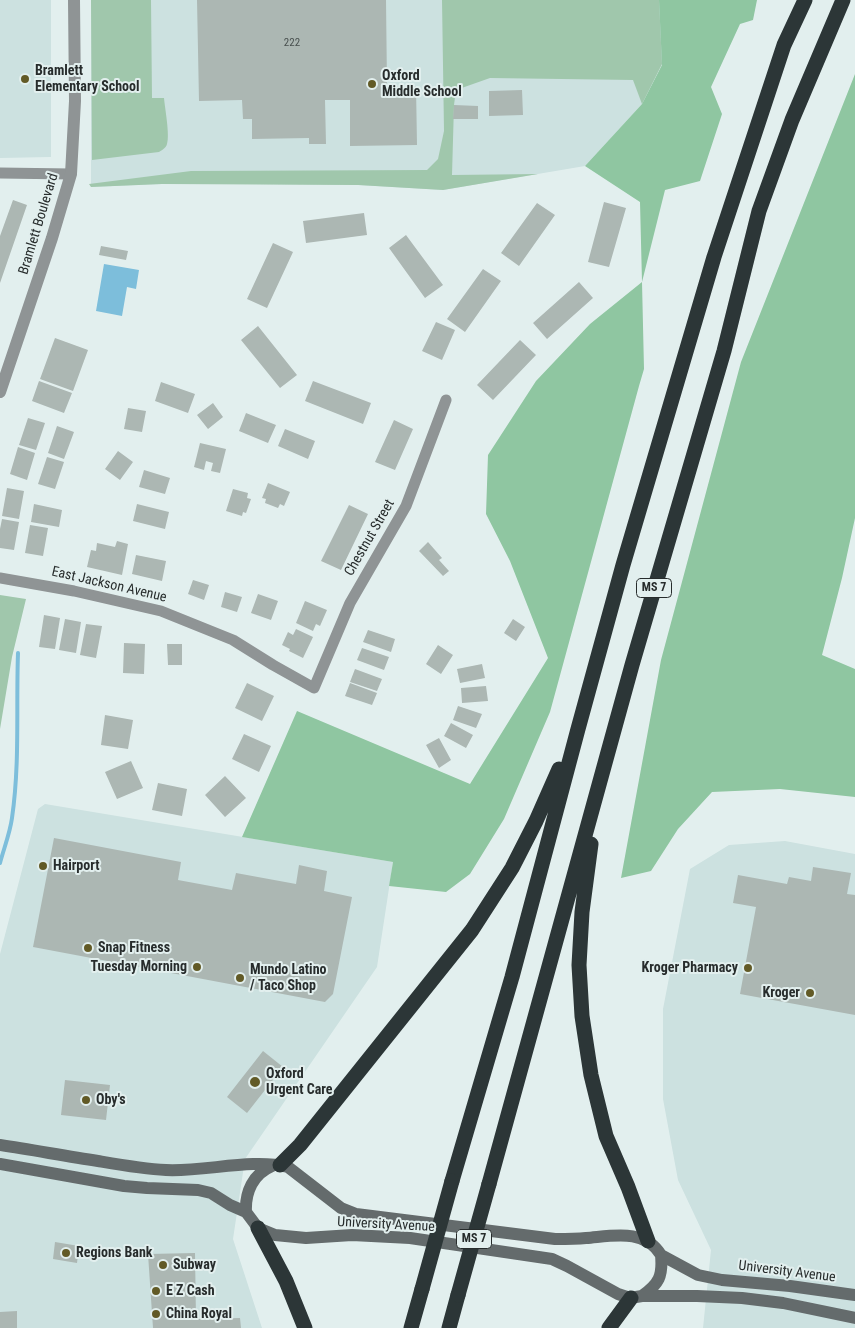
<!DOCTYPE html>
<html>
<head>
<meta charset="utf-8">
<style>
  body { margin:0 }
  canvas { display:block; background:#e2efee }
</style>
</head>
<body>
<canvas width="855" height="1328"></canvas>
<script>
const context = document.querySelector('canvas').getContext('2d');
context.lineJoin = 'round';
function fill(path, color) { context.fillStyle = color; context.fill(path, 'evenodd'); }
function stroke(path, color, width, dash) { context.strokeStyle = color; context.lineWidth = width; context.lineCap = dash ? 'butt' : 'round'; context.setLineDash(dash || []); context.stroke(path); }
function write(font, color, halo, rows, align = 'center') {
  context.font = font + ' "Roboto Condensed",sans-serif'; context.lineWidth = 4; context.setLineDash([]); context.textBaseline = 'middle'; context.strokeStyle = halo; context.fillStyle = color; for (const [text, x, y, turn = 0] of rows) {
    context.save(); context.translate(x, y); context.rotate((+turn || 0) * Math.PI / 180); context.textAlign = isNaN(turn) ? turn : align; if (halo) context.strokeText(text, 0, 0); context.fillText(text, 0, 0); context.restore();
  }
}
fill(new Path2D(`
  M0 0H51V157L0 158Z
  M91 0H694L642 104 585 166 443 190 358 185 250 184H162L91 187Z
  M45 804 393 862 377 967 245 1159 233 1239 262 1328H0V954L38 809Z
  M785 841 855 854V1328H703L711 1250 678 1180 663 1099V1009L690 869 729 845Z`), '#cce1e0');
fill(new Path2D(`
  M91 0H151L152 98H164C165 109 170 135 167 144 166 148 162 150 159 152L92 160Z
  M442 0H659L662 64 642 104 633 80 490 78 456 90 454 105 452 175 538 174 443 190 358 185 162 184 91 187 89 184 191 171 427 170 438 159 444 131Z
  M0 595 26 599 12 657 0 729Z`), '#a0c7ac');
fill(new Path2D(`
  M659 0H757L753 20 740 24 711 87 722 114 700 181 665 190 642 282 644 369 639 386 550 712 504 819 470 874 446 892 389 886 393 862 242 837 297 711 470 784 548 658 510 561 486 514 488 455 536 381 590 324 642 282 640 202 585 166 642 104 662 65Z
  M855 74V518L842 578 822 655 855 669V797L780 789 712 792 678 829 651 871 621 878 661 660 741 362Z`), '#8fc6a1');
fill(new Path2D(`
  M104 264 139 270 136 289 127 287 122 316 96 311Z`), '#7dbedb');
stroke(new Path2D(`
  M0 863C4 848 10 833 12 818 20 763 16 708 18 653`), '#7dbedb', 4);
fill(new Path2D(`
  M197 0H386L387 86H416L417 145 350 146V100H325L326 144H309V138L252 139V119H243L242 100 199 101Z
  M522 90 523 115 489 116V91Z
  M454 105 478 106V119H453Z
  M13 200 27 205 0 283V236Z
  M604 202 626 208 609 267 588 262Z
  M537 203 555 215 519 266 501 253Z
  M364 213 367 235 306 243 303 221Z
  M406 235 443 285 425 298 389 248Z
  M273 243 293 252 267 308 247 299Z
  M101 246 128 251 126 260 99 255Z
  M483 269 501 281 465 332 447 319Z
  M579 282 593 298 547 339 533 323Z
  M436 322 455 330 442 360 422 351Z
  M258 326 297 375 280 388 241 340Z
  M55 338 88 350 73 391 40 379Z
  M520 340 536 355 493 400 477 385Z
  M39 381 72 393 64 413 32 401Z
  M313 381 371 403 363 424 305 401Z
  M161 382 195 394 188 413 155 401Z
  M213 403 223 417 208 429 197 415Z
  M128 408 146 411 142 432 124 429Z
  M246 413 276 425 268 443 239 431Z
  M28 418 45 423 36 450 19 445Z
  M394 420 413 429 395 470 375 462Z
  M57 426 74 432 64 459 48 453Z
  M285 429 315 441 308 459 278 446Z
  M200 443 226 449 220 473 211 471 213 463 206 461 204 470 194 467Z
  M18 447 35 453 27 480 10 474Z
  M118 451 133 462 120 480 105 469Z
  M47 457 64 462 55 489 38 484Z
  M144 470 170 478 165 494 139 487Z
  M268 483 290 492 284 506 280 504 278 508 265 503 266 499 262 498Z
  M7 488 24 491 19 519 2 516Z
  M233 489 248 493 247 498 251 499 246 513 243 512 242 516 226 511Z
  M34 504 62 510 59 527 31 522Z
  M137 504 169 512 165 529 133 521Z
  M349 505 368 514 341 570 321 561Z
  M2 519 19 522 14 550 0 548V529Z
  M30 525 48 528 43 556 25 553Z
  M117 541 128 544 122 575 87 567 91 550 96 551 97 543 115 547Z
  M428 542 442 558 439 560 449 571 443 576 419 551Z
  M136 555 166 561 162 581 132 574Z
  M193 580 209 585 204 600 188 594Z
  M225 592 242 597 237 612 221 607Z
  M258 594 278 601 271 620 251 613Z
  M305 601 327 610 320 626 316 624 313 631 296 623Z
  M44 615 60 618 55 649 39 647Z
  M65 619 81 622 76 653 59 650Z
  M513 619 525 627 516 641 504 633Z
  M86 624 102 626 96 658 80 655Z
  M296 629 313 637 303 658 289 651 290 649 282 645 288 632 293 635Z
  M368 630 395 639 391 652 363 642Z
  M124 643 145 644 144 674 123 673Z
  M167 644H182V665H168Z
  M438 645 453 655 441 674 426 664Z
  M362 648 389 657 384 670 357 660Z
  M482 664 485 678 460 683 457 669Z
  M355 669 382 679 377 691 350 682Z
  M247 683 274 696 262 721 235 708Z
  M350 683 377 693 372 705 345 696Z
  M486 686 488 701 462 703 461 688Z
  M458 706 482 714 476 728 453 720Z
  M105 715 133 720 128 749 101 745Z
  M451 723 473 735 466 748 444 736Z
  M244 734 271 746 259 772 232 759Z
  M439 738 451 760 439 768 426 745Z
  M131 761 143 788 117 799 105 772Z
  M225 776 246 798 225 817 205 795Z
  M158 783 187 789 182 816 152 810Z
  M54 838 181 862 178 880 232 890 236 873 296 884 299 865 327 871 324 891 352 897 333 994 325 1002 33 947Z
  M813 867 851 873 847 894 855 895V1015L740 994 756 907 733 903 738 875 787 884 789 877 811 881Z
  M263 1051 283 1067 247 1113 227 1097Z
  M65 1080 110 1085 106 1120 61 1115Z
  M55 1242 79 1246 77 1263 53 1259Z
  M195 1253 196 1319 240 1318 241 1328H153L148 1254Z
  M17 1311V1328H0V1312Z`), '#acb7b3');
stroke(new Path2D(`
  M0 173 71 174
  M0 578 74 591 161 611 233 640 273 665 314 688 350 603 406 506 446 400`), '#8f9495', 11);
stroke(new Path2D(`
  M0 392 52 238 71 174 75 101 74 0`), '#8f9495', 12);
stroke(new Path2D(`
  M0 1145C33 1150 65 1156 98 1161 121 1165 143 1169 166 1170 205 1172 251 1158 288 1167L341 1208 356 1214 555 1239C565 1239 576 1239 586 1238 612 1236 645 1228 661 1255L698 1275 722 1280 790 1286 855 1295
  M0 1164 124 1186 147 1188 198 1190 211 1193 230 1205 246 1212 258 1228 275 1235 306 1238 352 1235 410 1238 552 1259 567 1266 618 1294 630 1298 642 1296H697L742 1298 783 1303 855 1318
  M246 1212C245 1192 253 1174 272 1166
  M642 1296C659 1284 663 1276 661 1255`), '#646b6c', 12);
stroke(new Path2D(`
  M591 844 582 912 579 965 582 1016 591 1075 606 1136 628 1187 648 1241
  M280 1165 300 1145 472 930 512 868 536 821 559 769
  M452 1181 512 977 578 729 623 565 714 257 784 45 805 0
  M489 1184 632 665 724 351 759 211 792 120 843 0
  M258 1228 286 1281 305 1328
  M411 1328 422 1289
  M449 1328 458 1295
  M609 1328 631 1298`), '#2c3637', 15);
stroke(new Path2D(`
  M422 1289 452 1181
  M458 1295 489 1184`), '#2c3637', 15);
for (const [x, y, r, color] of [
  [25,79,5,"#625a26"],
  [372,84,5,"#625a26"],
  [43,866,5,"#625a26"],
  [88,948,5,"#625a26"],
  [197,967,5,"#625a26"],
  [748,968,5,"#625a26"],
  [240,978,5,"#625a26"],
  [810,993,5,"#625a26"],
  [255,1082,6,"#625a26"],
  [86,1100,5,"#625a26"],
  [66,1253,5,"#625a26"],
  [163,1265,5,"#625a26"],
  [156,1291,5,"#625a26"],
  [156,1314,5,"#625a26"]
]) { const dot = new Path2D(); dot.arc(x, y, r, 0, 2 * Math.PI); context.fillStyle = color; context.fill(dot); stroke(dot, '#e2efee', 2); }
write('11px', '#484f4e', null, [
  ["222",292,43]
]);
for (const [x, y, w] of [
  [654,588,35],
  [474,1239,35]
]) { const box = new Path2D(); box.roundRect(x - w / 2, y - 9.5, w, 19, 4); context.fillStyle = '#e2efee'; context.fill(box); stroke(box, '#272c2c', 1); }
write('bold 12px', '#272c2c', null, [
  ["MS 7",654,588],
  ["MS 7",474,1239]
]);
write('bold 14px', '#272c2c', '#e2efee', [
  ["Bramlett",35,71],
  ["Elementary School",35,87],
  ["Oxford",382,76],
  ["Middle School",382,92],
  ["Hairport",53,866],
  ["Snap Fitness",98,948],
  ["Tuesday Morning",187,967,"right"],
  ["Kroger Pharmacy",738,968,"right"],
  ["Mundo Latino",250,970],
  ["/ Taco Shop",250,986],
  ["Kroger",800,993,"right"],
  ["Oxford",266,1074],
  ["Urgent Care",266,1090],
  ["Oby's",96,1100],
  ["Regions Bank",76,1253],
  ["Subway",173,1265],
  ["E Z Cash",166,1291],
  ["China Royal",166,1314]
], 'left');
write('14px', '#272c2c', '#e2efee', [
  ["Bramlett Boulevard",39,224,-73],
  ["Chestnut Street",370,538,-60],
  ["East Jackson Avenue",109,585,13],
  ["University Avenue",386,1225,3],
  ["University Avenue",787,1272,7]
]);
</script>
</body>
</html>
